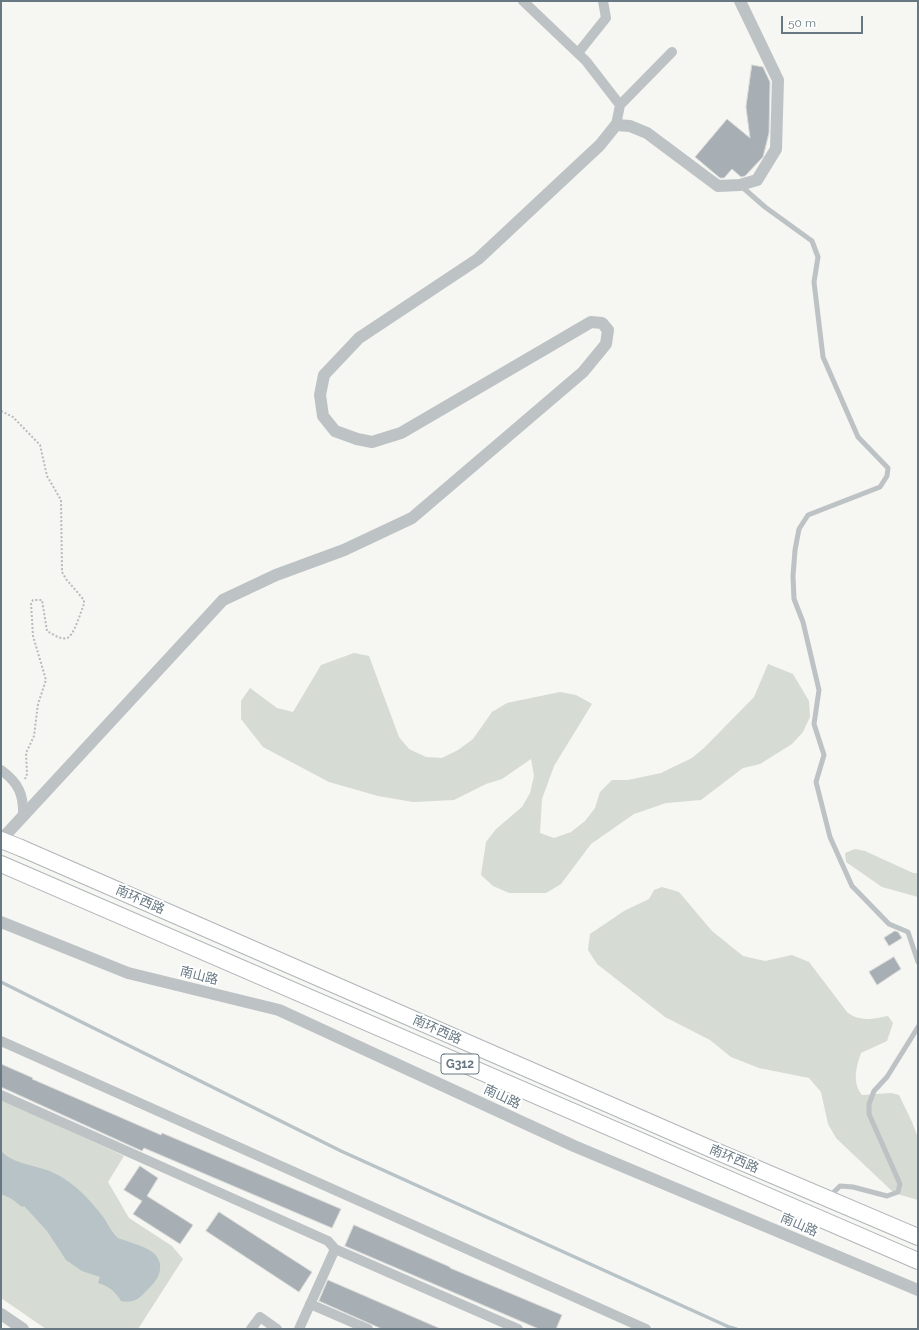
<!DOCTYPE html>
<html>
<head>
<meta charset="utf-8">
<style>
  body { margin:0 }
  #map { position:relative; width:919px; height:1330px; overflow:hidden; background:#f6f6f3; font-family:Raleway,sans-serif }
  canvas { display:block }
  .frame { position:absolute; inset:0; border:2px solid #677883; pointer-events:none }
  .scale { position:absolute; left:781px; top:16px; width:82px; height:18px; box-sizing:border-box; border:2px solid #677883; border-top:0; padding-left:5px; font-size:12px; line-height:14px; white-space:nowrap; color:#677883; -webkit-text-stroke:3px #fff; paint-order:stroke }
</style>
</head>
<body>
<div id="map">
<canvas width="919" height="1330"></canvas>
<div class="frame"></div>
<div class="scale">50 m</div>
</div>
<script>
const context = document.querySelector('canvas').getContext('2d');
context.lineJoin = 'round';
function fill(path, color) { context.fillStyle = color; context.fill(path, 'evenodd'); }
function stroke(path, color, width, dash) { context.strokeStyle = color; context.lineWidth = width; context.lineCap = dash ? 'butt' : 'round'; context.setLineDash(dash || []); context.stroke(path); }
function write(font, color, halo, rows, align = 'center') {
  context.font = font + ' Raleway,"Noto Sans SC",sans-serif'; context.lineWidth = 4; context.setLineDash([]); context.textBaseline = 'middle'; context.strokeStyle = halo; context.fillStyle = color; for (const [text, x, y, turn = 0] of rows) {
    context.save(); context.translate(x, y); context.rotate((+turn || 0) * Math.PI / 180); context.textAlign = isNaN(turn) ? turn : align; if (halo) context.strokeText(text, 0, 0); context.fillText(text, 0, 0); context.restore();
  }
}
fill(new Path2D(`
  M354 653 369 656 399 737 409 749 426 757 442 758 458 750 473 739 492 712 507 703 560 692 576 695 592 704 554 766 542 799 540 833 554 838 571 832 585 821 595 808 600 792 612 780H628L661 773 692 758 705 747 754 697 768 664 793 674 809 701 810 717 803 732 792 744 760 764 743 768 701 800 666 803 634 814 591 844 561 884 546 893H509L493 886 481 875 486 842 496 829 522 807 530 793 534 776 531 759 502 779 486 784 454 800 413 802 378 796 329 782 263 747 241 719V701L250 688 277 708 293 712 321 665Z
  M855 849 865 851 913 873H918V897L882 887 846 862 845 853Z
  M662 887 679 892 712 931 743 956 765 961 792 955 809 962 847 1012C859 1022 873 1019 888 1016L893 1023 887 1041 861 1053C856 1068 852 1082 862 1095L891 1093 899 1095 912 1122 918 1138V1200L894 1193 836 1138 828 1124 821 1092 809 1078 759 1068 731 1057 710 1040 665 1017 597 964 588 950 590 934 624 911 649 899 654 890Z
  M1 1099 124 1156 108 1182 129 1218 172 1246 183 1259 138 1329H46L1 1298Z`), '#d6dbd3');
fill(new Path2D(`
  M1 1151C14 1165 38 1165 54 1173 75 1183 90 1200 104 1218 108 1224 112 1233 118 1238 120 1239 124 1240 127 1241 139 1246 157 1249 160 1264 161 1273 157 1280 151 1286 141 1296 137 1304 121 1301 115 1291 109 1286 98 1283L100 1277 82 1271 66 1260 47 1231 24 1206 22 1207 12 1199 1 1194Z`), '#b7c3c7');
stroke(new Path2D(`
  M1 982 341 1151 729 1327 736 1329`), '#b7c3c7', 3.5);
const building = new Path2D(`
  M752 65 763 67 770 82 769 133 763 157 745 176 741 177 732 169 724 178H720L695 157 727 119 750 138 746 107Z
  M895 931 898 932 902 938 889 946 884 938Z
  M894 957 901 969 877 985 869 972Z
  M1 1064 33 1078 32 1079 161 1135 162 1133 341 1209 332 1228 144 1148 142 1151 1 1087Z
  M140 1166 158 1178 147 1196 193 1225 180 1244 133 1214 142 1201 124 1190Z
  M219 1212 312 1272 299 1292 206 1231Z
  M354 1225 450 1267V1268L562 1315 556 1329H539L345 1246Z
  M328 1280 441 1329H382L319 1301Z`);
fill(building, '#a7afb4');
stroke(building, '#d8d8d6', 1);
const trunk = new Path2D(`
  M21 848 711 1149 918 1237
  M1 864 918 1261`);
stroke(trunk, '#b1b5b8', 18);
stroke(new Path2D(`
  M1 411 13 417 40 445 47 476 61 500 62 572 66 579 84 600V604C81 611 74 636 67 638 60 640 53 634 47 631L42 600H33L31 603 33 636 46 680 38 704 34 736 26 753 27 774 25 779`), '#b8bbbd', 2, [2, 2]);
stroke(new Path2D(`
  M741 186 765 207 812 241 818 257 814 282 823 357 858 437 888 468 887 476 880 487 808 515 799 529 795 550 793 576 794 599 803 622 819 690 814 724 824 755 816 782 830 837 852 886 889 924 908 932 918 962
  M830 1196 840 1186 853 1187 887 1196 898 1192 900 1184 869 1114V1104L874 1091 887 1077 918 1027`), '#bdc2c5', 5);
stroke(new Path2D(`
  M523 1 586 61 620 105 616 125
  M578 53 606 18 603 1
  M620 105 672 52
  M1 770C19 783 24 795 23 817
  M1 1041 646 1329
  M1 1095 328 1241 335 1249
  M310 1304 368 1329
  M251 1329 260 1317 277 1329
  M299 1329 335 1249 518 1329`), '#bdc2c5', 10);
stroke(new Path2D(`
  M1 840 223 600 276 575 344 550 412 518 583 372 606 344 608 330 602 323 591 322 401 433 372 442 357 439 335 431 323 416 320 395 324 375 359 338 478 259 600 145 616 125 630 126 647 133 718 186 740 185 757 180 776 149 778 80 740 1
  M1 922 128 973 279 1010 574 1146 918 1290
  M1 1314 23 1329`), '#bdc2c5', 12);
stroke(trunk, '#fff', 16);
const trunkBridge = new Path2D(`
  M1 840 21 848`);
stroke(trunkBridge, '#b1b5b8', 18, []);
stroke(trunkBridge, '#fff', 16);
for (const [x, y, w] of [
  [460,1064,38]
]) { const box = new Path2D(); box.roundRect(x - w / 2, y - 10, w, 20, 3); context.fillStyle = '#fff'; context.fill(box); stroke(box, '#677883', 1); }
write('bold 12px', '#677883', null, [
  ["G312",460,1064]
]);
write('13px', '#677883', '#fff', [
  ["南环西路",140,900,24],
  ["南山路",199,976,14],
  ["南环西路",437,1030,24],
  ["南山路",502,1097,25],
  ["南环西路",734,1159,23],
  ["南山路",799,1225,23]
]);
</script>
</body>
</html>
